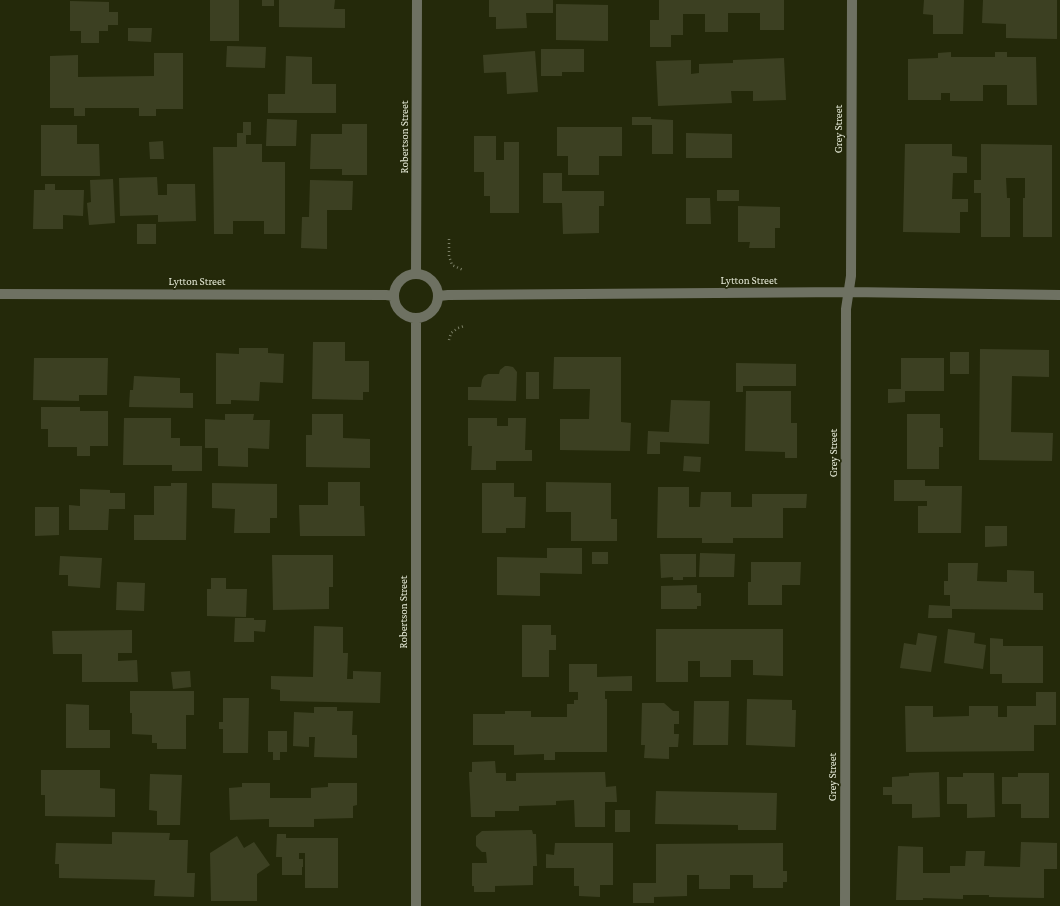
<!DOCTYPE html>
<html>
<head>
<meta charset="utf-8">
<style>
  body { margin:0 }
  canvas { display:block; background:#24290a }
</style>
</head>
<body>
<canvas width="1060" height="906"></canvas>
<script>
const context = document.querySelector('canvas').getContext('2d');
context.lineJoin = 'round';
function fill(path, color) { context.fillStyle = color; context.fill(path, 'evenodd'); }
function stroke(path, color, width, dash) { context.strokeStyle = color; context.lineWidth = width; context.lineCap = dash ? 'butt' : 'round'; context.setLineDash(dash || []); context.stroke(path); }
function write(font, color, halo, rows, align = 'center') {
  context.font = font + ' "Crimson Pro",serif'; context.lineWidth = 3.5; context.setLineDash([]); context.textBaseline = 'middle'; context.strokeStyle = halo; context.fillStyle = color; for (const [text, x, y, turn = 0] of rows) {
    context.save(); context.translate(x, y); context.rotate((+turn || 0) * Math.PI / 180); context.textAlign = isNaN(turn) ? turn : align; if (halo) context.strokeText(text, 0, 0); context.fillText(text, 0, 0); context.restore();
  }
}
fill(new Path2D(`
  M210 0H239V41H210Z
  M262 0H274V6H262Z
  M279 0H335L334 9H345V28L279 27Z
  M489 0H553V13H526L527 28 496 29V17H489Z
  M659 0H784V30H760V13H728V32H705V14H683V35H671V47H650V20H659Z
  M924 0H964L963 34H933V15L923 14Z
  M983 0H1057V39L1006 38V24L982 23Z
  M70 1 109 2V12H118V25H108V31H99V43H81V31H70Z
  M556 4 608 5V41L556 40Z
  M128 28H152L151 42 128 41Z
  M227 46 266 47 265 68 226 67Z
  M541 49H584V72H562V76H541Z
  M535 51 538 92 507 94 506 72 484 73 483 55Z
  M951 52V57H995V52H1007V57H1036L1037 105H1007V85H983V101H950V93H941V100H908V59L938 58V53Z
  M154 53H183V109H156V116H139V108H85V116H74V108H50V56L78 55V77L154 76Z
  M286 56 312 57V84H336V113H268V94H285Z
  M784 58 786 100 753 101V91H731L732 103 658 106 656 61 691 60V74L699 73V64L733 63V60Z
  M632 117H651V119L673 120V154H652V125H632Z
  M267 119 297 120 296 146H266Z
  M243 122H251V135H246V144H262V162H285V234H264V221H233V234H214L213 147H237V133H243Z
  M342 124H367V175H342V169H310L311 134H342Z
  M41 125H77V144H99L100 176H41Z
  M557 127H622V156H599V175H568V156H557Z
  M686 133 732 134V158H686Z
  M474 136H496V160H504V142H519V213H490V196H484V172H474Z
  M163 141 164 159H150L149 142Z
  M905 144H952V156L967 157V173H953L952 199H968V212H960V233L903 232Z
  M981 144 1052 145V237H1023V198H1025V178H1006L1007 198H1010V237H981V193H974V180H981Z
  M543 173H562V191H604V206H599V233L563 234 562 203H543Z
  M157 177 158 195H167V184H195L196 221 158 222V215L120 216 119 178Z
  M113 179 115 223 89 225 87 203 91 202 90 180Z
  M310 180 353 181 352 210H327V249L301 248 302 217H309Z
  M45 184H55V190H84L83 216 63 215V229H33L34 190H45Z
  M717 190H739V201H717Z
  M686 198H710L711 224H686Z
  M738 206 780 207V228H775V248H749L750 242H738Z
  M137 224H156V244H137Z
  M313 342H345V361H369V392H363V400L312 399Z
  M239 348H268V353L284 354 283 383 260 382 259 401 231 400V404H216V353L239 354Z
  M980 349 1049 350V377L1012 376 1011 432 1053 433 1052 461 979 460Z
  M950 352H969V374H950Z
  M554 357H621V422L631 423 630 451 560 450V419H589L590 389H553Z
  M34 358H108L107 395H79V401L33 400Z
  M901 358H944V391H905V402L888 403V389H901Z
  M736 363 796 364V386H743V392H736Z
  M505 366H508L513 367 517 372 516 401 468 400V387H481L482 380 484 376 488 374H499L500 370Z
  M526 372H539V399H526Z
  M134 376 180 378V393H193V408L129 407 130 390H133Z
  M746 391H791V423H797V458H785V452L745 451Z
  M671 400 710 401 709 444 660 442V454H647L648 431 669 432Z
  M41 407H80V411H108V446H90V456H77V447H48V429H41Z
  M225 414H254L253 420H270L269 449 248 448V467L218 466V448H205V419L225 420Z
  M312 414H343V438L370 439V468L306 467V435H312Z
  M907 414H940V428H943V447H939V469H907Z
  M124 418H171V438H180V446H202V471H172V465H123Z
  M468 418H497V426H508V418H526L525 450H532V461H496V470H471L472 446H468Z
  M684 456 701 457 700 472 683 471Z
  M894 480H925V486H962L961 533H918V506H927V501H894Z
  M328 482H360V506H364L365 536H300L299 505H328Z
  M546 482 611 483V519H617V541H571V512H546Z
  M171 483H187L186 540H134V515H154V486H171Z
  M212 483 277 484V518H270V533H234L235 509 212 508Z
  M482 483H514V497H526L525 528H506V533H482Z
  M658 487H689V507H700L701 492H731V507H752V494H807L806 508H783V538H733V543H702V538H657Z
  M80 489 110 490V493H125V509H109L108 530H69V505L80 506Z
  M35 507H59V535L35 536Z
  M985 526H1007V546L985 547Z
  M547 548H582V574L540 573V596L497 595V557L547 558Z
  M592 552H608V564H592Z
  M700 553 735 554 734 577H699Z
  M660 554H696V577H683V580H673V577L661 578Z
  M272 555H333V587H329V609L273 610Z
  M60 556 102 558 100 588 68 586V575H59Z
  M751 562H801L800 585H782V605H748V582H751Z
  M948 563H978L977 581 1007 582V570L1034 571V593H1043V610L952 609V618H928L929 605 950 606V595H944V581H948Z
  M211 578H226V589H247L246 617 207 616V589H211Z
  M117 582 145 583 144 611 116 610Z
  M697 585V593H701V606H697V609H661V586Z
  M235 618H254V620H266L265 632 254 631V642H234Z
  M522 625H551V635H556V650H549V677H522Z
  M314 626 343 627V653H348L347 679H353V671L381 672 380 703 280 701V690L271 689V676L313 677Z
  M656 629H783V676L753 675V660H731V677H700V661H688V682H656Z
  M948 629 975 633 974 643 986 645 983 669 944 663Z
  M132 630V653H118V661L137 660 138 682H82V654H53L52 631Z
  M918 633 937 636 931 672 900 668 904 643 916 645Z
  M990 638 1003 639V646H1043V683H1002V674H990Z
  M569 664H597V677L632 676V691H605V699H607V752H555V760H544V754L514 755V745H473V714H505V711H531V717H567V704H574V700H578V692H569Z
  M190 671 191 687 173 689 171 672Z
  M130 691H194V715H186V749H157V743H152V735L132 734V713H130Z
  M1036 692H1056V725H1034V751L906 752 905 706H933V717L969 716V706H998V717H1007V706H1036Z
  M223 698H249L248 753H223V729H219V722H223Z
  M747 699 792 700V710H796L795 747 746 745Z
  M694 701H729L728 745H693Z
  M642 703H664L673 711H679V724H674V734H679L678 747H669V759L644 758 645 745H641Z
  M66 704 89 705V730H110V748H66Z
  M314 707H337V711H353L352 735H357V758L314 757 315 737H309V747L293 746 294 712 314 713Z
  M268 731H287V752H280V760H273V752H268Z
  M495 761 496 773H506V781H516V773L605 772 606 787 616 786 617 802H605V827H575L574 800 556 801V805L519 806V811H495V817H471L469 772H472V762Z
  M41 770H100V788L115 789V817L45 816V795H41Z
  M939 772 940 817 912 818V804H892V795H883V787H892V777L909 776V773Z
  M963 773H994L995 817 967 818V804H947V777H963Z
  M1018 773H1049V818H1021V804H1002V777H1018Z
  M150 774 182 775 180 825H157V811L149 810Z
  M242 783H270V798H311V788L328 787V783H357V805L353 806V818L314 819V827H269V819L230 820 229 788 242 787Z
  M656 791 777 793 776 830H738V825L655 824Z
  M615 810H630V832H615Z
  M532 830 533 834H536L537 866H533V885L495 886V892H474V886H472V863H487L486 852H482L476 846V836L482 831Z
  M112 832 170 833 169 840H188L187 873H195L194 897 154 896 155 880 59 878V864H55L56 843 112 844Z
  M277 834H286V838H338V888H305V853H299V859H303V867H302V875H282V857H276Z
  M237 836 244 848 254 842 270 865 257 874V901H211L210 853Z
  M1021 842 1057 843V869H1044V898L989 897V895H963V899L923 898V900H896L898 846 923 847V873H950V866H965L966 851H985L984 866 1020 867Z
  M555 843H613V885H600V897L579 896V886H574V868H546V854L554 855Z
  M783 843V871H787V882H783V888H753V875H730V889H699V875H687V896L654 897V903H633V883H656V844Z`), '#3c4022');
stroke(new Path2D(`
  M449 239V256L452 265 463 270
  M449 340 451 333 458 328 464 326`), '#7c8067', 2.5, [1, 3]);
stroke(new Path2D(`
  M394 296a22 22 0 1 1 44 0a22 22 0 1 1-44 0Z
  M416 274 417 0
  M0 294 386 295 394 296
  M439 296 448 295 849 292 1060 295
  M416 906V318
  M845 906 846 309 851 276 852 0`), '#6e7162', 10);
write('11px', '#e4e8d6', '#24290a', [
  ["Grey Street",839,129,-90],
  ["Robertson Street",405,137,-90],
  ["Lytton Street",749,281],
  ["Lytton Street",197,282],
  ["Grey Street",834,453,-90],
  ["Robertson Street",404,612,-90],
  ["Grey Street",833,777,-90]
]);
</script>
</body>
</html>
